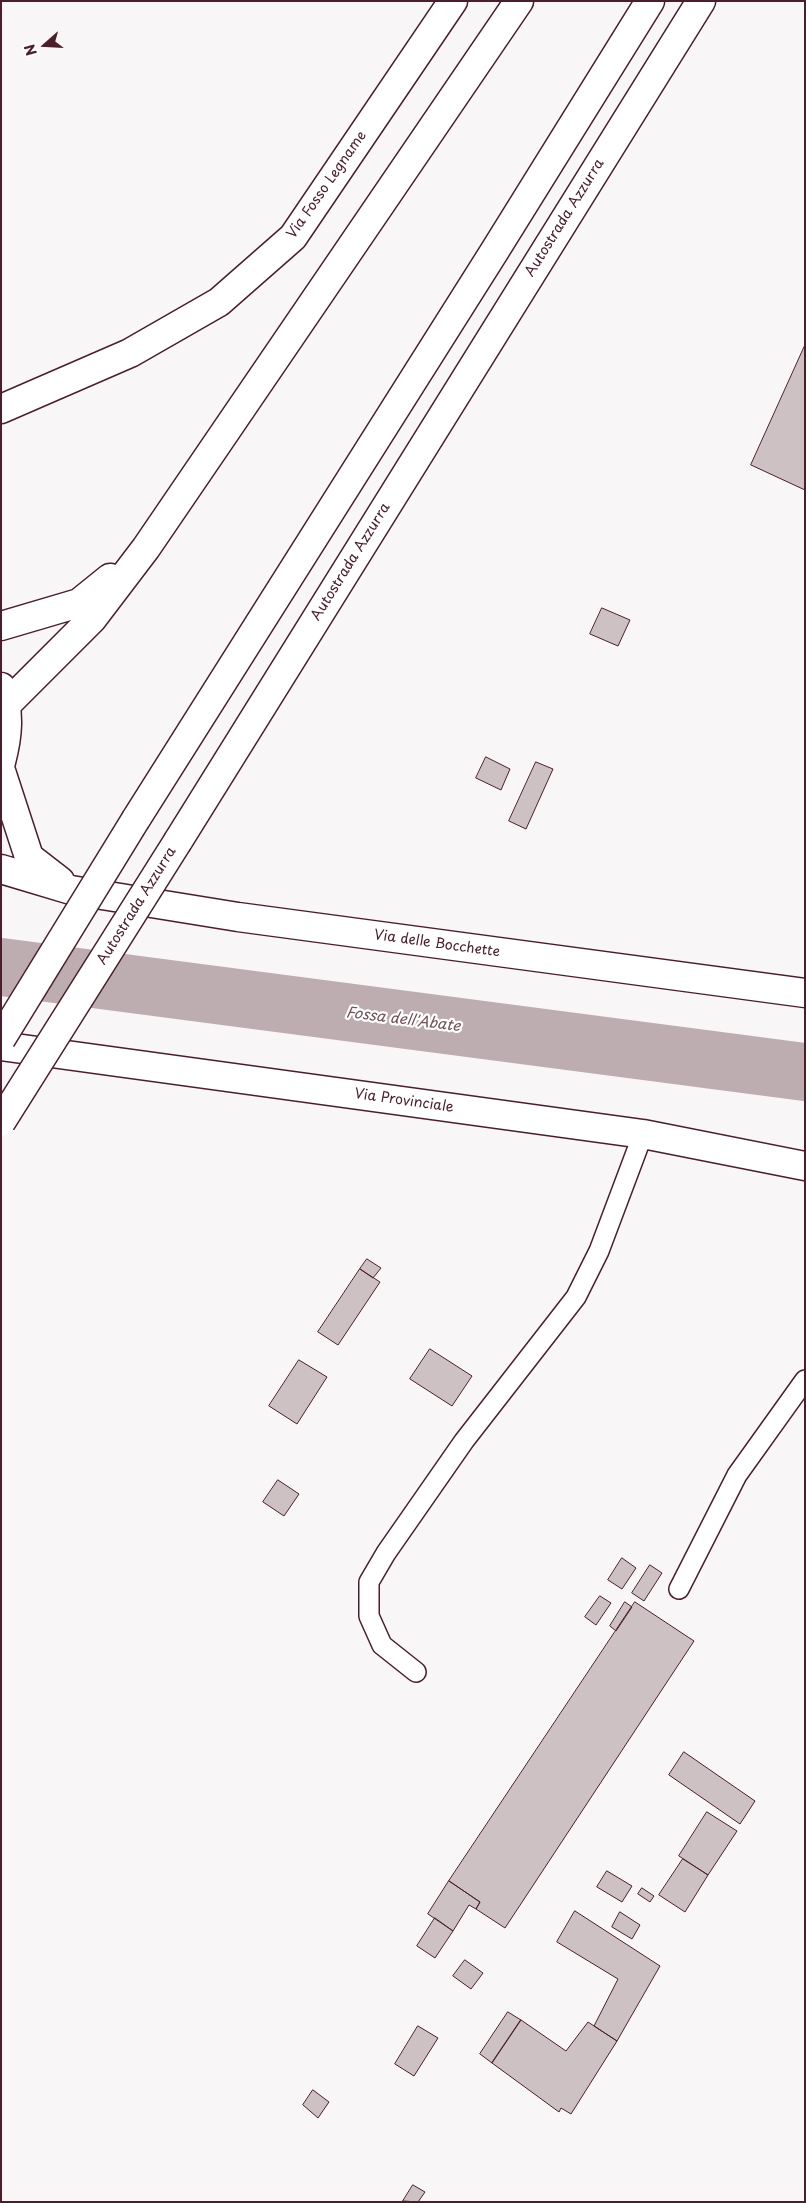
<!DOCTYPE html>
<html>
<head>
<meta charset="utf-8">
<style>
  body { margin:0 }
  #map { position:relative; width:806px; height:2203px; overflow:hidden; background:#f8f6f7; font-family:"Playpen Sans",sans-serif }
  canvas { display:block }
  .frame { position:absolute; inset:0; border:2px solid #4a1f2b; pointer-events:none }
  .north { position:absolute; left:20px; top:20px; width:50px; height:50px; -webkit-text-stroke:4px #fff; paint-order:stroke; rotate:251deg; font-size:14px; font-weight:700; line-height:20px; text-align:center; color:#4a1f2b }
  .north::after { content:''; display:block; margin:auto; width:18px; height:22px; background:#4a1f2b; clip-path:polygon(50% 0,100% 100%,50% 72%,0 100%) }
</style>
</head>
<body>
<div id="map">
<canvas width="806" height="2203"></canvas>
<div class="frame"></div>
<div class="north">N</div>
</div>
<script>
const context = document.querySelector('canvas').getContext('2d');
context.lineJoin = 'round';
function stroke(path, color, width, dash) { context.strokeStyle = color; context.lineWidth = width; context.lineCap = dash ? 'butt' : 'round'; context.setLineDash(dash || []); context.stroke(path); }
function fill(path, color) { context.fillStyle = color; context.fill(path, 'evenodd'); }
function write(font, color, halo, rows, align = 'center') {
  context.font = font + ' "Playpen Sans",sans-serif'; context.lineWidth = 4.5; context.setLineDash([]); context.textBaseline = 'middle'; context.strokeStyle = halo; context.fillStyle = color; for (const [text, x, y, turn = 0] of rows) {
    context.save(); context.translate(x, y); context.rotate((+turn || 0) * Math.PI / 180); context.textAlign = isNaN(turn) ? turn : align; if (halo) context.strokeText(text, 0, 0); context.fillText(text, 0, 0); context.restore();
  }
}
stroke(new Path2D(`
  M1 967 805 1072`), '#bdadb0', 58);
const building = new Path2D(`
  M805 345V490L751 465Z
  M602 608 630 620 618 646 590 634Z
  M486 757 510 769 501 790 476 778Z
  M536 762 553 769 526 829 509 821Z
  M367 1259 381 1268 373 1278 360 1269Z
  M360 1269 380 1282 338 1345 318 1332Z
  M430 1349 472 1376 452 1406 410 1379Z
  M299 1360 327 1377 297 1424 269 1406Z
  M278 1480 299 1494 284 1516 263 1502Z
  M622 1558 636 1568 622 1589 608 1580Z
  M650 1565 662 1573 644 1601 632 1593Z
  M600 1596 611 1603 596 1625 585 1617Z
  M625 1602 632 1607 616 1631 610 1626Z
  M635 1602 694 1641 505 1928 476 1909 480 1902 449 1881Z
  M684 1752 755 1801 740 1824 669 1775Z
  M707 1812 737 1831 708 1875 679 1856Z
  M683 1859 708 1875 685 1912 659 1895Z
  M607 1871 632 1886 622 1902 597 1887Z
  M449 1881 480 1902 476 1909 469 1905 453 1931 428 1914Z
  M642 1888 654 1896 650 1902 638 1894Z
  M575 1911 660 1966 617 2041 594 2026 618 1979 557 1942Z
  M620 1912 640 1925 632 1939 612 1927Z
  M435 1918 453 1931 435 1958 417 1946Z
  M465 1960 483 1973 471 1989 453 1976Z
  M508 2012 521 2020 492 2063 480 2054Z
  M521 2020 566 2051 588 2022 617 2041 571 2114 561 2108 559 2112 492 2063Z
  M418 2026 438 2038 414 2076 395 2064Z
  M313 2090 329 2102 318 2118 303 2105Z
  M413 2185 425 2192 418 2202 403 2201Z`);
fill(building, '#cdc1c4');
stroke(building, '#4a1f2b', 1);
const service = new Path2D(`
  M679 1589 737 1475 805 1380
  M416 1672 382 1645 369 1616V1582L386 1553 464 1441 576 1297 599 1251 643 1134`);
const tertiary = new Path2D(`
  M1 409 130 353 219 302 293 237 453 1`);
const secondary = new Path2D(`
  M1 687C10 713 8 735 1 762
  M1 771 29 857 60 881
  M1 869 71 890 238 917 805 993
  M1 1046 643 1134 805 1166`);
const motorway = new Path2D(`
  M1 626 79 603 110 578
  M7 704 92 619 146 548 519 1
  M136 819 494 252 650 1
  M178 841 701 1`);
stroke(service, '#4a1f2b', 22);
stroke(tertiary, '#4a1f2b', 31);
stroke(secondary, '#4a1f2b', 31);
stroke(motorway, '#4a1f2b', 31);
stroke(service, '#fff', 19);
stroke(tertiary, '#fff', 28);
stroke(secondary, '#fff', 28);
stroke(motorway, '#fff', 28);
const motorwayBridge = new Path2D(`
  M1 1039 136 819
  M1 1122 178 841`);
stroke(motorwayBridge, '#4a1f2b', 31, []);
stroke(motorwayBridge, '#fff', 28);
write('14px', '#4a1f2b', '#fff', [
  ["Via Fosso Legname",327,185,-55],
  ["Autostrada Azzurra",565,218,-58],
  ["Autostrada Azzurra",351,562,-58],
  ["Autostrada Azzurra",137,906,-58],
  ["Via delle Bocchette",437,944,8],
  ["Via Provinciale",404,1101,8]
]);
write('italic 15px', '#72515a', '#fff', [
  ["Fossa dell'Abate",403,1020,7]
]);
</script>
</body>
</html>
